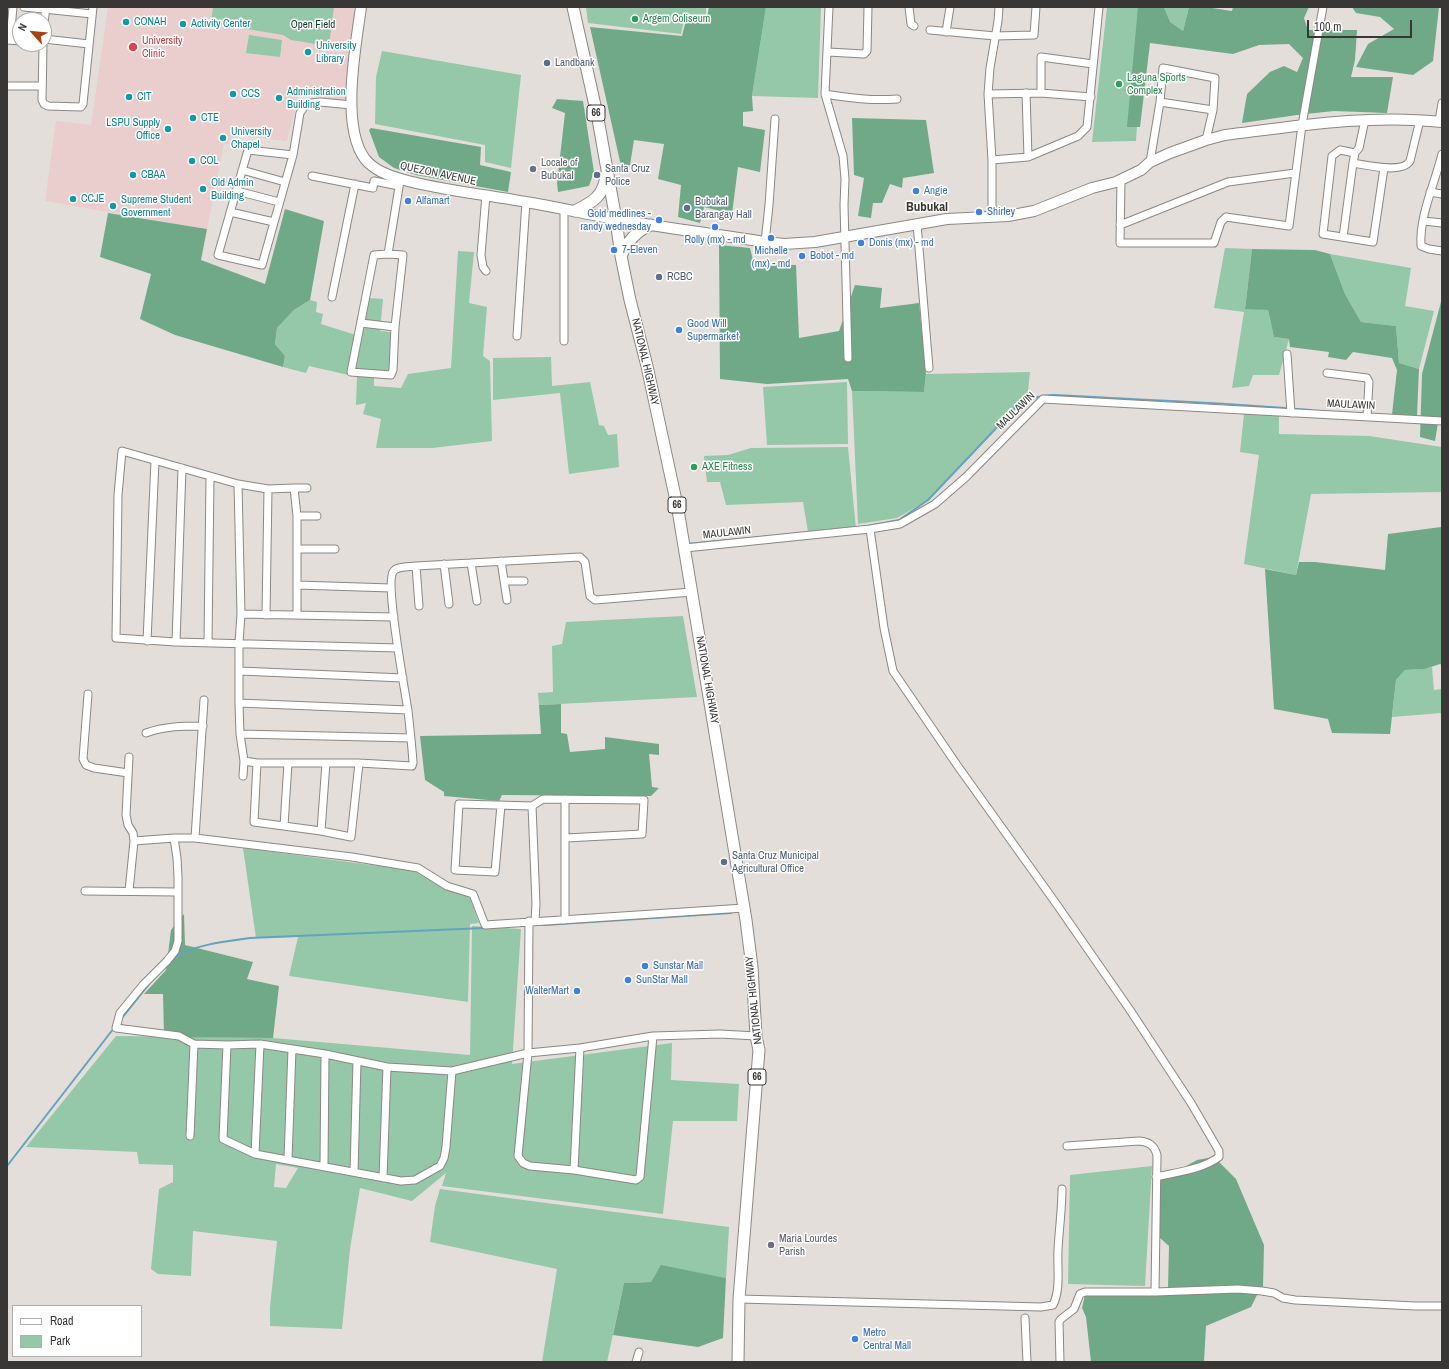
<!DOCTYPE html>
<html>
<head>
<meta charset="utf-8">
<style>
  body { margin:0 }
  #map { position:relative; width:1449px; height:1369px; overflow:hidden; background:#e4dedb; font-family:"Archivo Narrow",sans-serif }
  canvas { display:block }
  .frame { position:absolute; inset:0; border:8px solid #393736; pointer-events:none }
  .legend { position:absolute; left:12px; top:1305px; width:130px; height:52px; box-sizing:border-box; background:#fff; border:1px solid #b0afaf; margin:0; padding:5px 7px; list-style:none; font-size:12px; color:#393736 }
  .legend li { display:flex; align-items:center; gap:8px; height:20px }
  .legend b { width:20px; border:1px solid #b0afaf }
  .north { position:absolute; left:12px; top:12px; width:40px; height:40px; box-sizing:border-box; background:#fff; border:1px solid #b0afaf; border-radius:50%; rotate:297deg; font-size:11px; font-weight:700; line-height:16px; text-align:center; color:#393736 }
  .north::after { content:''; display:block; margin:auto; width:14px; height:18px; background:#a74312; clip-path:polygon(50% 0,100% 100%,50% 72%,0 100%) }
  .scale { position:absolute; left:1307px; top:20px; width:105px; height:18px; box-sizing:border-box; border:2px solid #393736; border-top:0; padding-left:5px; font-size:12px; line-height:14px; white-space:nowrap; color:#393736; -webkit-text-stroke:3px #fff; paint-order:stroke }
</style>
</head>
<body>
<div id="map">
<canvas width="1449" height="1369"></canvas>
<div class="frame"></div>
<ul class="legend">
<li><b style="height:5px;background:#fff"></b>Road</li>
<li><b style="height:11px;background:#94c8a8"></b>Park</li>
</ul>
<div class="north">N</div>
<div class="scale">100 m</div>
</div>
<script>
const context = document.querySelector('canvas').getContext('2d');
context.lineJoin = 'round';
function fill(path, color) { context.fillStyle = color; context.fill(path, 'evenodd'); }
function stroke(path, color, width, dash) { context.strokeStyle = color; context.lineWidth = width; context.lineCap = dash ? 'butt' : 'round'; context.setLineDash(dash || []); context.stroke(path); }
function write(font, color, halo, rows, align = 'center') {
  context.font = font + ' "Archivo Narrow",sans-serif'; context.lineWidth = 3; context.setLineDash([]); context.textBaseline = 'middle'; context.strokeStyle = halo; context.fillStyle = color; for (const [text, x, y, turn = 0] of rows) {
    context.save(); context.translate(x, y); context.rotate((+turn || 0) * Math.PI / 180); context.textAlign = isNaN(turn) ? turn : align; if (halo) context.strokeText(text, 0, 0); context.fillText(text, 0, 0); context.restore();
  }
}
fill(new Path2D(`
  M108 7H355L345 100 299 95 287 141 232 135 230 144H224L207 229 45 201 56 121 91 125Z`), '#e9cecd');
fill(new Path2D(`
  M213 7H334L329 46 291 40 283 35 211 23Z
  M586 7H706V15L685 14 681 34 588 23Z
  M766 7H821L818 98 752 96Z
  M1107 7H1145L1136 141 1092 142Z
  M1149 7H1189L1183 31 1149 8Z
  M249 35 282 40 280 57 246 53Z
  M382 51 521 75 511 168 485 162V145L375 124 376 77Z
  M1225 248 1252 249 1245 308 1268 310 1274 337 1289 339 1279 375H1253L1249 386 1232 388 1244 312 1214 308Z
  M458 251 474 252 469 303 487 307 483 356 490 361 492 441 432 448H376L381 419 363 414 366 403 356 405 357 377 309 366 306 373 283 367 285 356 275 344 277 328 294 310 310 300 317 302 316 312 323 314 321 324 356 335 369 298 383 299 380 331 392 332 391 370 374 371V386L401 388 408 374 451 368Z
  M1330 254 1411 268 1405 306 1434 311 1419 369 1399 363 1396 326 1361 322 1345 294Z
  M551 357 552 386 590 382 599 425 604 426 608 435 617 434 619 467 569 474 560 393 493 400V358Z
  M1030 372 1027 400 1020 403 928 500 897 518 858 524 852 391 924 392 926 374Z
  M847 382 848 444 767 445 763 387Z
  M1244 414 1279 415V434L1369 436 1442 447V492L1311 494 1296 575 1244 564 1259 455 1240 452Z
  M848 447 856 529 808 532 803 502 726 505 720 482H707L704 456 728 455 751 448Z
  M683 616 697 697 539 705 538 693 553 692 552 646 562 644 566 622Z
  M1432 667 1434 690 1442 689V713L1392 717 1396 680 1405 670 1425 669Z
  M243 848 417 871 470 898 479 923 470 924 468 1002 289 976 298 937 256 938Z
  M472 926 521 929 512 1064 672 1043 671 1080 739 1084 737 1121H673L663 1214 442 1186 446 1173 412 1201 360 1188 350 1249 342 1329 270 1326V1307L277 1241 193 1231 191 1276 158 1274 151 1269 159 1189 173 1182V1165L139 1164 137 1152 26 1147 116 1036 273 1038 470 1055ZM276 1164 298 1168 286 1188 274 1187Z
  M1152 1166 1145 1286 1068 1284 1070 1175Z
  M440 1189 729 1227 726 1278 661 1266 651 1282 624 1283 607 1362H542L557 1269 430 1242 435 1206Z`), '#94c8a8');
fill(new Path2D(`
  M709 7H766L752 96 753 111 743 112V126L765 130 760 172 738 167 732 214 704 207 700 223 678 217 681 185 658 179 664 144 634 140 630 165 621 166 590 27 682 36 687 16 707 17Z
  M1138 7 1164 8 1170 22 1183 31 1189 7H1206L1232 11 1233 7H1309L1304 18 1308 30H1357L1355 60 1351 77H1393L1387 113 1334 111 1297 115 1242 123 1247 94 1270 72 1284 66 1297 72 1303 58 1289 44 1259 45 1233 54 1150 43 1140 127H1127Z
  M1352 7H1439L1433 61 1413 75 1356 67 1368 44 1394 29 1380 17 1356 13Z
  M557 99 583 101 594 172 589 186 558 192 557 183 565 113 552 108Z
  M852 118 926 120 934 173 903 178 902 188 890 184 882 203H873L871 218 858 216 864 178 854 175Z
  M371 128 481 147 480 165 511 172 508 192 416 175 394 168 379 157 369 130Z
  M285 209 324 221 310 300 294 310 277 328 275 344 285 356 283 367 175 335 140 319 151 274 100 257 108 213 207 229 201 260 265 284Z
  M719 245 750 248 754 264 796 265 799 338 839 331 855 285 882 288 880 308 919 303 926 374 924 392 852 391 848 379 767 384 720 379Z
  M1252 249 1315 250 1330 254 1345 294 1361 322 1396 326 1399 363 1419 369 1417 416 1392 414 1397 370 1392 358 1353 352 1346 360 1328 357 1329 352 1290 347 1289 339 1274 337 1268 310 1245 309Z
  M1442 298V417H1439L1435 441 1420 437 1422 374Z
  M1442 523V665L1440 664 1425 669 1405 670 1396 680 1390 734 1332 733 1328 719 1274 709 1265 569 1296 575 1299 562H1315L1385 570 1388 534 1441 527Z
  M561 704V733L567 734 570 752 605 749V737L659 744V755L649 754 652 787 659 788 651 796 502 795 499 801 444 796V792L425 780 420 736 541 734 539 705Z
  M184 914 185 945 253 962 247 979 279 986 273 1038 164 1037 163 994H144L166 970 171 930Z
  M1214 1157 1236 1179 1264 1245 1263 1287H1168L1169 1246 1160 1238 1159 1181 1197 1160Z
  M661 1265 726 1278 723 1338 698 1347 613 1335 624 1283 651 1282Z
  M1214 1293H1258L1251 1307 1206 1326 1204 1362H1091L1086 1317 1082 1308 1085 1295Z`), '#70a987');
stroke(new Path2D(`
  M1296 409 1311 410
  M868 526 899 520 928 500 1020 403C1031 399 1041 395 1054 395 1131 399 1208 402 1285 408
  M687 544 772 536
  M544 925 731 913
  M172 959C191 945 227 941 250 938L484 928
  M122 1018 150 983
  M7 1166 114 1028`), '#62a3bf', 2);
const street = new Path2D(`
  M24 7 92 14
  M829 7 825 94 843 156 845 179 844 205 848 358
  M909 7 911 24 914 26
  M44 23 46 7
  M930 30 995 36 1034 35 1036 7
  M946 32 950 7
  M44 39 89 44
  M7 40 20 41
  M10 40 13 7
  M43 44 42 100 44 104 48 106 81 107 83 104 93 7
  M828 52 864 54 867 51 868 7
  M7 86H42
  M1026 93 1028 157
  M1041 93V57L1093 64
  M825 94C850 98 872 101 897 99
  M988 94 1041 93 1091 97
  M1160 102 1213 110
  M1439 121 1442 103
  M1355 153 1340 150 1332 156 1323 234 1373 242 1384 168
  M1442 154C1435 183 1419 216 1421 246L1429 249 1442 251
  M293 155 248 150 218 255 262 265 293 155 300 113 305 106 311 103 320 102 352 105
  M992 160 1028 157 1078 136 1087 127 1099 7
  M1150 162 1160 102 1163 68 1215 78 1213 110 1206 140
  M1353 163C1366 165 1402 174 1410 161L1420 120
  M242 170 285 182
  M312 176 373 188 374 181 399 186
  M1121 179 1120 243H1214L1221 222 1226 217 1289 226 1302 125 1323 7
  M237 191 279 202
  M1430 192 1442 194
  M486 195 481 255 483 267 486 271
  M230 212 274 222
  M992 217V160L988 94 990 68 998 21 999 7
  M1424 221 1442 223
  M917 224 929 368
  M1120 225 1228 182 1295 173
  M1343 237 1353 163 1355 153 1359 148 1365 120
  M765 242 769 205 775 119
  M388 254 403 255 395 327 393 370 391 375 351 372 374 255Z
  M388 254 400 181
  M332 297 355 184
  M361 323 395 327
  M517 336 526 202
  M564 341V209
  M1287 354 1291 413
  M1327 373 1367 378 1369 382 1367 417
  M238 484 241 614 239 643V703L240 734 244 761 257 763H359L412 766 413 763C412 746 410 729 408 711 405 690 385 585 393 572 396 566 410 567 416 566L580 557 585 562 590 596 595 600 692 592
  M294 488H307
  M297 516H317
  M870 529 884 628 893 671 957 765 1055 902 1130 1010 1191 1103 1219 1151V1157C1201 1170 1177 1172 1156 1177
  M685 548 870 529 900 524 935 504 966 477 1043 399 1442 421
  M297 549H335
  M501 561 507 600
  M471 563 477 601
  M444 564 449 604
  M416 566 419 606
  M504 581H524
  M297 585 391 588
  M241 614 394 617
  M266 615 268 489
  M297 615V516L294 488 268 489 238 484 122 451 118 495 116 638 176 642 398 648
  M147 641 155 461
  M176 642 182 468
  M208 643 210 477
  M240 671 403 678
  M88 694 83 759 86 765 94 768 128 773
  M204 700 195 838 352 857 418 868 447 886 473 894 485 925 744 908
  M239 703 408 710
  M146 733C165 726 183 726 203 726
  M240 734 411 738
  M129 757 126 815 128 825 133 833 134 841 174 838H195
  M257 763 254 822 321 831 351 837 359 763
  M243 776 244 761
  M501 805 495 872 455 870 459 804 532 806 543 799 644 800 642 834 566 838
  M532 806 536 904 535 921
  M284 826 288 763
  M321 831 326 763
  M174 838 177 858 178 877V941L175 951 167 961 143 985 120 1013 116 1028 179 1036 194 1044 227 1045
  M85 891 177 892
  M129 891 134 841
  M565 920V799
  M529 921 528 1053 518 1156 523 1163 530 1166 574 1170 636 1180 640 1177 653 1036
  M452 1071 446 1147 444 1158 440 1166 415 1180 401 1181 255 1154 223 1139 227 1045 260 1044 325 1054 387 1067 452 1071 528 1053 580 1048 653 1036 720 1034 756 1036
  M190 1136 194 1044
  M1067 1146 1139 1141C1149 1142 1154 1145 1157 1155L1155 1292
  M255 1154 260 1044
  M288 1159 292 1049
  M324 1166 325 1054
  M574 1170 580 1048
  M354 1172 357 1061
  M383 1178 387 1067
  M739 1299 1041 1307 1053 1305C1061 1289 1057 1268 1058 1250 1059 1230 1062 1209 1062 1189
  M1025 1318 1027 1362
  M636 1362 639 1352
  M1060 1362 1059 1322 1061 1319 1074 1309 1080 1294 1085 1292H1155L1238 1289 1262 1291 1274 1293 1283 1298 1295 1300 1415 1306H1442`);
const secondary = new Path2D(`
  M361 7C356 45 340 126 365 159 373 169 388 176 401 179 442 191 485 194 526 202 556 207 586 214 615 219 665 228 715 234 765 242L784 244 815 242 947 219 1008 216 1034 211 1092 188 1116 182 1141 170 1150 162 1170 153 1206 140 1225 135C1297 126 1369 114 1442 122`);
const primary = new Path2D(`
  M573 7 598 119 616 220 621 256 630 300 647 366 678 510 746 920 752 967 756 1036 759 1050 739 1299 738 1362
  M575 211C593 202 604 196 606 175
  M621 256C628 241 636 231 651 225`);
stroke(street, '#8c8783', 9);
stroke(secondary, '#8c8783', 12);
stroke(primary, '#8c8783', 13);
stroke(street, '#fff', 7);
stroke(secondary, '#fff', 10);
stroke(primary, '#fff', 11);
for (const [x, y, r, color] of [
  [635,19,4,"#2e9e5b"],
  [126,22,4,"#0f9aa8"],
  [183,24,4,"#0f9aa8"],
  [133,47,5,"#e0444e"],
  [308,52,4,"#0f9aa8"],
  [547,63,4,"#5c6f8a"],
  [1119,84,4,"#2e9e5b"],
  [233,94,4,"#0f9aa8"],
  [129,97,4,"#0f9aa8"],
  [279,98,4,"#0f9aa8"],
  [193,118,4,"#0f9aa8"],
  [168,129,4,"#0f9aa8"],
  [223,138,4,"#0f9aa8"],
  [192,161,4,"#0f9aa8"],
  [533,169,4,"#6b7280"],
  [133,175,4,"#0f9aa8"],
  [597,175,4,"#5c6f8a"],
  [203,189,4,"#0f9aa8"],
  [916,191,4,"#3f7fe0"],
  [73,199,4,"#0f9aa8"],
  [408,201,4,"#3f7fe0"],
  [113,206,4,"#0f9aa8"],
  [687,208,4,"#5c6f8a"],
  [979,212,4,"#3f7fe0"],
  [659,220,4,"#3f7fe0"],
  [715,227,4,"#3f7fe0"],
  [771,238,4,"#3f7fe0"],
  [861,243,4,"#3f7fe0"],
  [614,250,4,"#3f7fe0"],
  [802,256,4,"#3f7fe0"],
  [659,277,4,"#5c6f8a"],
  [679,330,4,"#3f7fe0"],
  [694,467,4,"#2e9e5b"],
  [724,862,4,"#5c6f8a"],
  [645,966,4,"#3f7fe0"],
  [628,980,4,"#3f7fe0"],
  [577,991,4,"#3f7fe0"],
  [771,1245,4,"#6b7280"],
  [855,1339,4,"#3f7fe0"]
]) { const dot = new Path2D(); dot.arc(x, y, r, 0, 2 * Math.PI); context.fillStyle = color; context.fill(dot); stroke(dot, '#fff', 1.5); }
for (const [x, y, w] of [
  [596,113,18],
  [677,505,18],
  [757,1077,18]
]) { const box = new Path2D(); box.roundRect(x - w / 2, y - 8, w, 16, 3); context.fillStyle = '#fff'; context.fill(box); stroke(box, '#393736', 1); }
write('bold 10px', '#393736', null, [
  ["66",596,113],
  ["66",677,505],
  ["66",757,1077]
]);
write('11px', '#27864d', '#fff', [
  ["Argem Coliseum",643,19],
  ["Laguna Sports",1127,78],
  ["Complex",1127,91],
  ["AXE Fitness",702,467]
], 'left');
write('11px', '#0d838f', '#fff', [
  ["CONAH",134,22],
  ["Activity Center",191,24],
  ["University",316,46],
  ["Library",316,59],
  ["Administration",287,92],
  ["Building",287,105],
  ["CCS",241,94],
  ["CIT",137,97],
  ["CTE",201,118],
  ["LSPU Supply",160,123,"right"],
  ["Office",160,136,"right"],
  ["University",231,132],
  ["Chapel",231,145],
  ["COL",200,161],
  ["CBAA",141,175],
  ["Old Admin",211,183],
  ["Building",211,196],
  ["CCJE",81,199],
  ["Supreme Student",121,200],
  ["Government",121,213]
], 'left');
write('11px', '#0f3d26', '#fff', [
  ["Open Field",313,25]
]);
write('11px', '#be3a42', '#fff', [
  ["University",142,41],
  ["Clinic",142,54]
], 'left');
write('11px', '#4e5e75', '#fff', [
  ["Landbank",555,63],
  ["Santa Cruz",605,169],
  ["Police",605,182],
  ["Bubukal",695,202],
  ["Barangay Hall",695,215],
  ["RCBC",667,277],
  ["Santa Cruz Municipal",732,856],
  ["Agricultural Office",732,869]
], 'left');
write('11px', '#5b616d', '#fff', [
  ["Locale of",541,163],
  ["Bubukal",541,176],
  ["Maria Lourdes",779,1239],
  ["Parish",779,1252]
], 'left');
write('11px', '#393736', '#fff', [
  ["QUEZON AVENUE",438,174,12],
  ["NATIONAL HIGHWAY",645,362,77],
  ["MAULAWIN",1351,405,3],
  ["MAULAWIN",1016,411,-44],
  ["MAULAWIN",727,533,-6],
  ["NATIONAL HIGHWAY",707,680,80],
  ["NATIONAL HIGHWAY",754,1000,-96]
]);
write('11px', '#366cbe', '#fff', [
  ["Angie",924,191],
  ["Alfamart",416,201],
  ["Shirley",987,212],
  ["Gold medlines -",651,214,"right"],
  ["randy wednesday",651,227,"right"],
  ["Rolly (mx) - md",715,240,"center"],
  ["Donis (mx) - md",869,243],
  ["7-Eleven",622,250],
  ["Michelle",771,251,"center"],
  ["(mx) - md",771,264,"center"],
  ["Bobot - md",810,256],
  ["Good Will",687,324],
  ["Supermarket",687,337],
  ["Sunstar Mall",653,966],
  ["SunStar Mall",636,980],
  ["WalterMart",569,991,"right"],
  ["Metro",863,1333],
  ["Central Mall",863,1346]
], 'left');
write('bold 13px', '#3a3633', '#fff', [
  ["Bubukal",927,208]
]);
</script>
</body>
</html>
